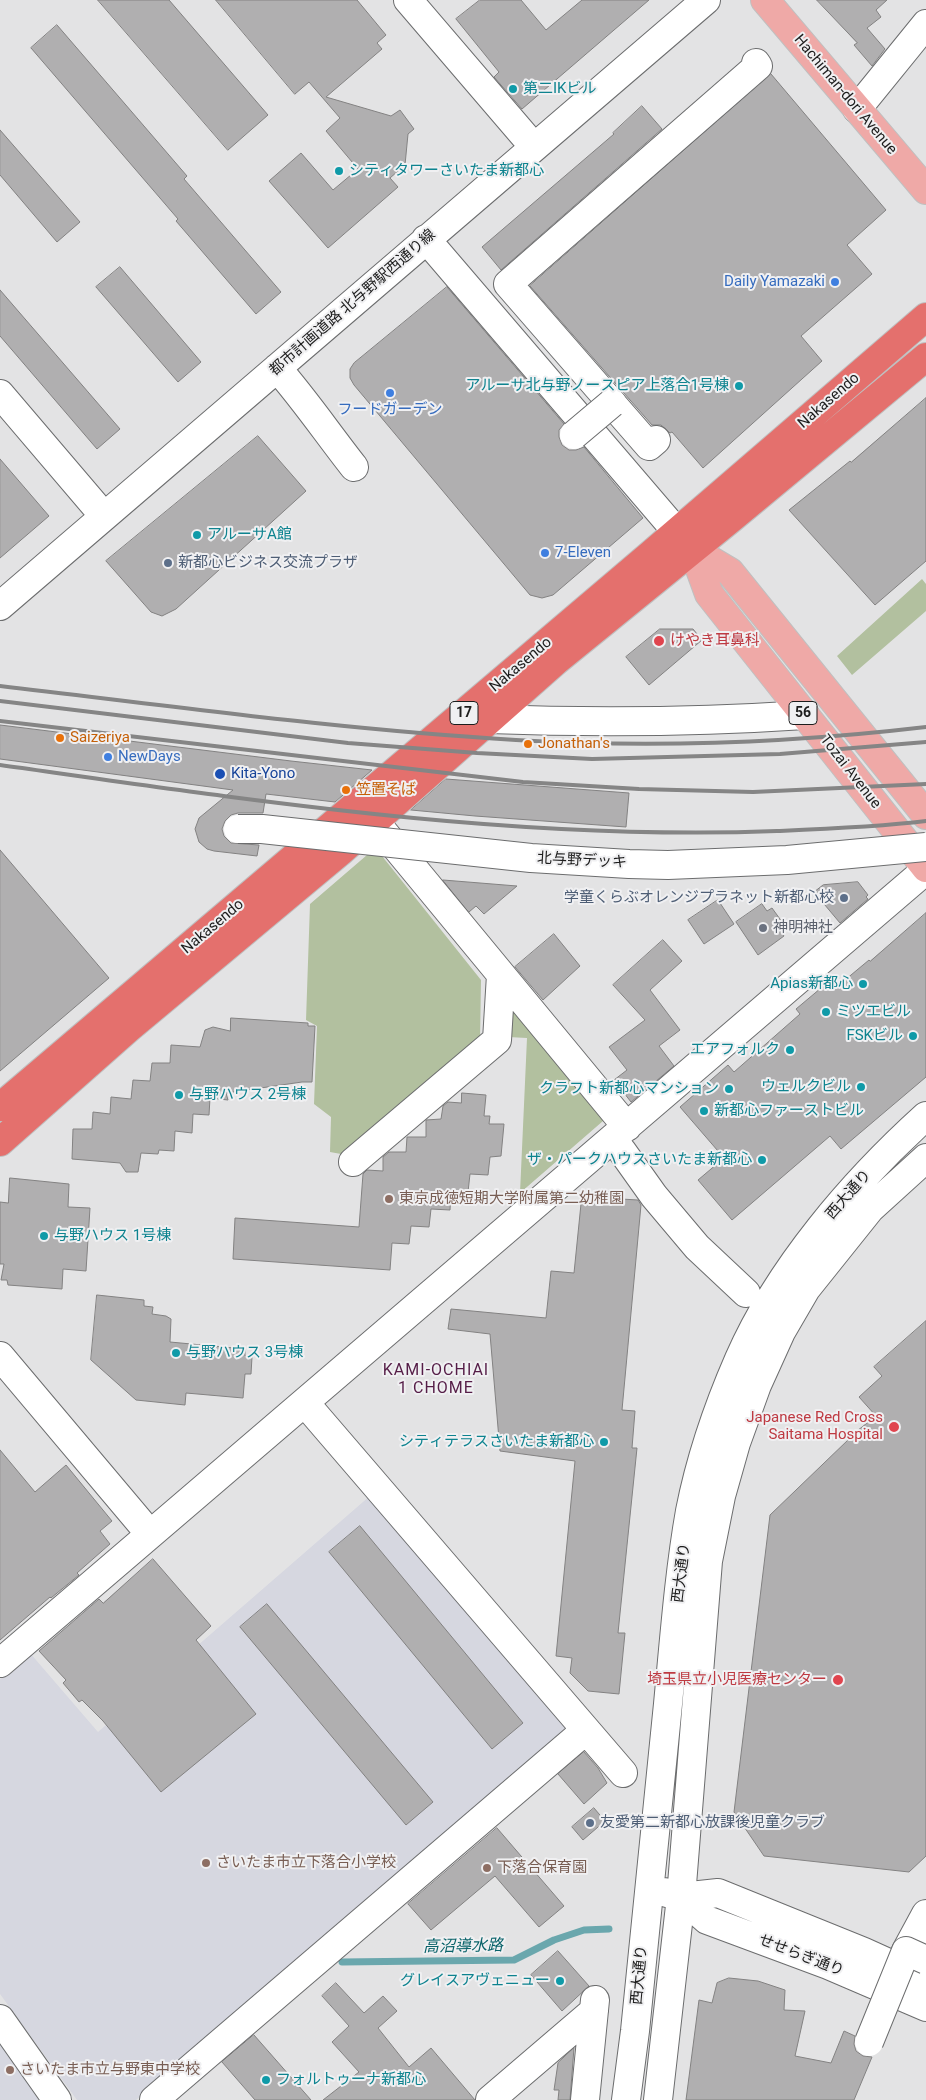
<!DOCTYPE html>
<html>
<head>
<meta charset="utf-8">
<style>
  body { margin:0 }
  canvas { display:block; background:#e3e3e4 }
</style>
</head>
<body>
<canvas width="926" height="2100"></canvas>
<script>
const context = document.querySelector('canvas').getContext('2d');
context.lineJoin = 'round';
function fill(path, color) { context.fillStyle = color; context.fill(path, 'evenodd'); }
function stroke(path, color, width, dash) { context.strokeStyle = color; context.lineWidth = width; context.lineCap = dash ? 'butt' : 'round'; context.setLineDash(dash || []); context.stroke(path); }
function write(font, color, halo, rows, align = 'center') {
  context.font = font + ' Roboto,"Noto Sans JP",sans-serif'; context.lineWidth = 4; context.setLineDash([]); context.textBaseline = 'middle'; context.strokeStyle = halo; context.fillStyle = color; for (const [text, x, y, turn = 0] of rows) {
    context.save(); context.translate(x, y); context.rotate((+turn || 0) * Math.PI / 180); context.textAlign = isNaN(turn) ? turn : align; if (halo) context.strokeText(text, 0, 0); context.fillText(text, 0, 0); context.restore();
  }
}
fill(new Path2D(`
  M371 1495 565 1722V1731L136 2100H77L0 1994V1679L30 1653 98 1732Z
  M0 2040 41 2100H0Z`), '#d6d7e0');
fill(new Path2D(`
  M922 579 926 584V611L852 675 837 656Z
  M367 855 382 856 481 980 480 1042 352 1156 330 1152 331 1117 314 1104 317 1026 306 1020 310 904Z
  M509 1003 603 1117V1121L520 1193 527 1038 508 1037Z`), '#b2c09f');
stroke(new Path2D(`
  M342 1962 514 1960 554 1940 584 1930 609 1929`), '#6aa7ad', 7);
const building = new Path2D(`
  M98 0H169L268 115 228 150Z
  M216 0H357L386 35 377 43 382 49 326 97 391 116 400 110 414 129 408 134 405 165 390 178 398 187 328 248 269 181 301 153 333 190 358 169 326 131 340 118 309 82 295 94Z
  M480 0H521L546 30 582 0H649L522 109 494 77 499 72 456 19Z
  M817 0H887L876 10 881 17 867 28 885 49 872 66 854 45 857 43Z
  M57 25 187 176 184 179 281 292 256 314 176 221 178 219 31 48Z
  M771 74 886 210 847 245 872 274 801 336 822 361 703 468 672 432 670 433 661 425H652L530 286Z
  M642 106 662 129 501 270 482 247 614 134 613 133Z
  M0 130 80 222 57 242 0 175Z
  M120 267 201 362 178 382 96 287Z
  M447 287 564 424 559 430V437L562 445 569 450H576L584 447 643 518 553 595 542 598 530 595 354 385 350 378V369L354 363Z
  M0 290 120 429 97 449 0 336Z
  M926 398V561L875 605 789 510 850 461 851 462Z
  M258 436 306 491 176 609 162 616 151 612 106 561Z
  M0 459 49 516 0 558Z
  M660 629H693L702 640 649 685 626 657Z
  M0 725 291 761 372 770 335 802 266 794 263 813H238L231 815 225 821 222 829 224 836 231 843 259 845 257 856 214 851 207 849 199 842 195 829 199 818 233 790 0 759Z
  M446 779 629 793 626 827 475 816 411 810Z
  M0 850 109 978 0 1071Z
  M443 880 517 886 484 914 476 906 469 912Z
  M858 882 868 895 866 897 868 899 840 923 814 892 823 885Z
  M718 900 734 924 704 944 688 920Z
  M762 904 767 911 772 908 785 926 780 930 784 936 758 955 736 922Z
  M926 913V1077L841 1149 830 1136 732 1220 698 1180 724 1158 680 1107 728 1065 734 1072 800 1014 796 1009 827 983 833 990 869 960 870 961Z
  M554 934 580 966 543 1000 515 967Z
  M663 940 682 961 650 990 680 1030 659 1046 674 1066 631 1102 614 1080 627 1070 609 1047 645 1020 613 985Z
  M231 1018 308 1023V1026H315L312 1082H302L226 1093 228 1100 210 1098 209 1115 193 1114 192 1133 175 1131 174 1151 159 1150 158 1154 141 1153 138 1172H126L120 1163 72 1159 73 1129H92L93 1112 110 1114 111 1097 131 1099 133 1080 150 1081 152 1063H170L171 1045 200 1047 205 1030 213 1027 230 1031Z
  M462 1093 486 1095 484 1116H490L489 1124H504L501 1156 490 1157 488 1175 470 1174 468 1192 451 1191 450 1210 431 1209 429 1227 411 1226 409 1244 392 1243 390 1270 233 1259 235 1218 359 1227 363 1174 367 1170 383 1171V1157L389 1152H406L407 1137H426V1120L441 1119 443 1106 448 1102 461 1103Z
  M10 1178 69 1184 68 1207 90 1208 86 1271 63 1269 62 1289 8 1285 7 1280H1L4 1264H0V1202L8 1203Z
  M598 1191 621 1193V1199L638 1200 641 1205 622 1410 635 1411 632 1448H637L618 1633H625L619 1694 588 1691 570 1673 572 1658 556 1656 575 1461 500 1451 490 1334 448 1329 451 1309 546 1318 551 1271 574 1273 582 1194 597 1196Z
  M97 1295 144 1300V1306L153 1307 152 1314 166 1316 171 1319 170 1342 245 1349V1356L252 1357 251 1374H245L243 1398 186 1393 185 1405 136 1400 91 1360Z
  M926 1321V1856L909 1872 764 1856 734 1812 770 1515 849 1439 848 1438 876 1416 859 1397 882 1376 874 1367Z
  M0 1450 35 1492 66 1465 112 1521 100 1531 110 1544 77 1573 79 1575 51 1598 50 1597 0 1640Z
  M360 1526 523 1723 492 1749 329 1552Z
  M153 1559 211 1626 196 1640 256 1714 161 1792 103 1721 82 1700 79 1702 63 1683 66 1680 39 1651 99 1599 103 1603Z
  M267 1604 433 1802 406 1825 240 1627Z
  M584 1752 598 1768 607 1783 584 1804 558 1774Z
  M594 1808 605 1821 583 1840 572 1827Z
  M497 1828 564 1906 539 1927 495 1876 431 1930 408 1904Z
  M558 1951 589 1986 562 2011 531 1975Z
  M729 1978 758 1981 785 1990 784 2010 805 2011 795 2056 831 2063 844 2031 855 2036 854 2044 856 2051 863 2056 872 2057 854 2100H686L699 2000 712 2003 717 1983Z
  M336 1983 364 2013 383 1996 397 2011 378 2028 409 2067 431 2048 475 2100H323L359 2072 332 2042 349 2026 322 1996Z
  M254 2035 311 2100H255L222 2062Z
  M574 2048 570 2100H558L559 2090H554L558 2063Z`);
fill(building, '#b0afb0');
stroke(building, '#838282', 1);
const minor = new Path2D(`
  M408 0 534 147
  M857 109 926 24
  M426 239 677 532
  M277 368C305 400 328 434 354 467
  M0 394 104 516
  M656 440 649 446 508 284 758 66 756 63
  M0 606 706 0
  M489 719C594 723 700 722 805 715
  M381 829 627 1127
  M622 1151 654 1196 697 1247 746 1293
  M353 1162 497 1040 501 975
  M0 1356 150 1534
  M305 1403 623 1773
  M0 1663 926 870
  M664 1892 681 1897 718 1893 864 1952 926 1980
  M681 1897 707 1920 828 1965 926 2007
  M906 1951 926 1914
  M0 2019 57 2100
  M154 2100 586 1730
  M490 2100 594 2011
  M585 2100 595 2000
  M626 2100 635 2031C645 1922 656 1813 668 1704 674 1641 679 1573 690 1511 700 1460 718 1407 739 1359 779 1268 853 1182 926 1116
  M658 2100 681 1897 708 1561 721 1496 736 1443 757 1385 781 1332 806 1289 870 1209 926 1158`);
const major = new Path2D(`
  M765 0 926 190
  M678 534 693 550 709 594 926 868
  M693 550 730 572 926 815`);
const highway = new Path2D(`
  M0 1107 650 555 926 317
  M0 1142 129 1028 340 852 556 661 732 518 926 357`);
stroke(minor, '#6c6d6e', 30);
stroke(major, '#c0c0c0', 30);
stroke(highway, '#c0c0c0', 30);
stroke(minor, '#fff', 28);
stroke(major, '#efa9a7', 28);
stroke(highway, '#e4706d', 28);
stroke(new Path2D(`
  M0 686C171 706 343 730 516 740 652 748 790 743 926 727
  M0 701 348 743 477 753 592 759 780 754 926 742
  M0 721 523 782 639 789 753 792 926 784
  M0 765C257 801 516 841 777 831 826 829 877 827 926 821`), '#858585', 4);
const minorBridge = new Path2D(`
  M574 435 612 403
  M238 829H262L531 858 629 864 668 865 787 860 926 847
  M869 2042 906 1951 926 1960`);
stroke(minorBridge, '#6c6d6e', 30, []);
stroke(minorBridge, '#fff', 28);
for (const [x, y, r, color] of [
  [513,89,5,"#0f9aa8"],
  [339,171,5,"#0f9aa8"],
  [835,282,5,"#3f7fe0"],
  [739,386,5,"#0f9aa8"],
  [390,393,5,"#3f7fe0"],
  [197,535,5,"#0f9aa8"],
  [545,553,5,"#3f7fe0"],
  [168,563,5,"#5c6f8a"],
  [659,641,6,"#e0444e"],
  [60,738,5,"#e8710a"],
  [528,744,5,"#e8710a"],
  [108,757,5,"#3f7fe0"],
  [220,774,6,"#1a4fb4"],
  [346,790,5,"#e8710a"],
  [844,898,5,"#5c6f8a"],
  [763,928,5,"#6b7280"],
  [863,984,5,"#0f9aa8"],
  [826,1012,5,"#0f9aa8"],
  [913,1036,5,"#0f9aa8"],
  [790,1050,5,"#0f9aa8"],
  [861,1087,5,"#0f9aa8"],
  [729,1089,5,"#0f9aa8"],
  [179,1095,5,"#0f9aa8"],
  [704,1111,5,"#0f9aa8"],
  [762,1160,5,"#0f9aa8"],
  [389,1199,5,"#8d6e63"],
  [44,1236,5,"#0f9aa8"],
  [176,1353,5,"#0f9aa8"],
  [894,1427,6,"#e0444e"],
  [604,1442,5,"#0f9aa8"],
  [838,1680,6,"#e0444e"],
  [590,1823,5,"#5c6f8a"],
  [206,1863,5,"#8d6e63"],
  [487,1868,5,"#8d6e63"],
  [560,1981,5,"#0f9aa8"],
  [10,2070,5,"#8d6e63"],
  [266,2080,5,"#0f9aa8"]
]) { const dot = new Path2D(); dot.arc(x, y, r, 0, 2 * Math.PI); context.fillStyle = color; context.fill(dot); stroke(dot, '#f0f0f2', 2); }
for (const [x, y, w] of [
  [464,713,28],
  [803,713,28]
]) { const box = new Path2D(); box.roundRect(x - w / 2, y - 11.5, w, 23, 4); context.fillStyle = '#f0f0f2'; context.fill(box); stroke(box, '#1d1d1d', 1); }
write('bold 14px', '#1d1d1d', null, [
  ["17",464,713],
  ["56",803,713]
]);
write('15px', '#0d838f', '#f0f0f2', [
  ["第二IKビル",523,89],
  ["シティタワーさいたま新都心",349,171],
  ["アルーサ北与野ノースピア上落合1号棟",729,386,"right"],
  ["アルーサA館",207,535],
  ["Apias新都心",853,984,"right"],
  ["ミツエビル",836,1012],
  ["FSKビル",903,1036,"right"],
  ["エアフォルク",780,1050,"right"],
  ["ウェルクビル",851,1087,"right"],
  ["クラフト新都心マンション",719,1089,"right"],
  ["与野ハウス 2号棟",189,1095],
  ["新都心ファーストビル",714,1111],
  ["ザ・パークハウスさいたま新都心",752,1160,"right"],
  ["与野ハウス 1号棟",54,1236],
  ["与野ハウス 3号棟",186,1353],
  ["シティテラスさいたま新都心",594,1442,"right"],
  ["グレイスアヴェニュー",550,1981,"right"],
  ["フォルトゥーナ新都心",276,2080]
], 'left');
write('15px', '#1d1d1d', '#f0f0f2', [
  ["Hachiman-dori Avenue",845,95,50],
  ["都市計画道路 北与野駅西通り線",353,303,-41],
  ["Nakasendo",829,401,-41],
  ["Nakasendo",521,665,-40],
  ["Tozai Avenue",850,772,52],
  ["北与野デッキ",582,861,3],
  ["Nakasendo",213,927,-40],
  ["西大通り",849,1195,-49],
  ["西大通り",682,1573,-83],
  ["せせらぎ通り",801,1956,21],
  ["西大通り",640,1975,-85]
]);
write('15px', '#366cbe', '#f0f0f2', [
  ["Daily Yamazaki",825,282,"right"],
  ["フードガーデン",390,410,"center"],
  ["7-Eleven",555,553],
  ["NewDays",118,757]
], 'left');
write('15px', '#4e5e75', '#f0f0f2', [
  ["新都心ビジネス交流プラザ",178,563],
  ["学童くらぶオレンジプラネット新都心校",834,898,"right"],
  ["友愛第二新都心放課後児童クラブ",600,1823]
], 'left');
write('15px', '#be3a42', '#f0f0f2', [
  ["けやき耳鼻科",670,641,"left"],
  ["Japanese Red Cross",883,1418],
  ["Saitama Hospital",883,1435],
  ["埼玉県立小児医療センター",827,1680]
], 'right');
write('15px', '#c56008', '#f0f0f2', [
  ["Saizeriya",70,738],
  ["Jonathan's",538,744],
  ["笠置そば",356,790]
], 'left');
write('15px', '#164399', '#f0f0f2', [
  ["Kita-Yono",231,774]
], 'left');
write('15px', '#5b616d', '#f0f0f2', [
  ["神明神社",773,928]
], 'left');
write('15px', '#785e54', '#f0f0f2', [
  ["東京成徳短期大学附属第二幼稚園",399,1199],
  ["さいたま市立下落合小学校",216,1863],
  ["下落合保育園",497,1868],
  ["さいたま市立与野東中学校",20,2070]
], 'left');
context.letterSpacing = '1px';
write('16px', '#551d47', '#f0f0f2', [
  ["KAMI-OCHIAI",436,1371],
  ["1 CHOME",436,1389]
]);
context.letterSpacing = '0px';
write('italic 16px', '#086269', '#f0f0f2', [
  ["高沼導水路",463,1947,-1]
]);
</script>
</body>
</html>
